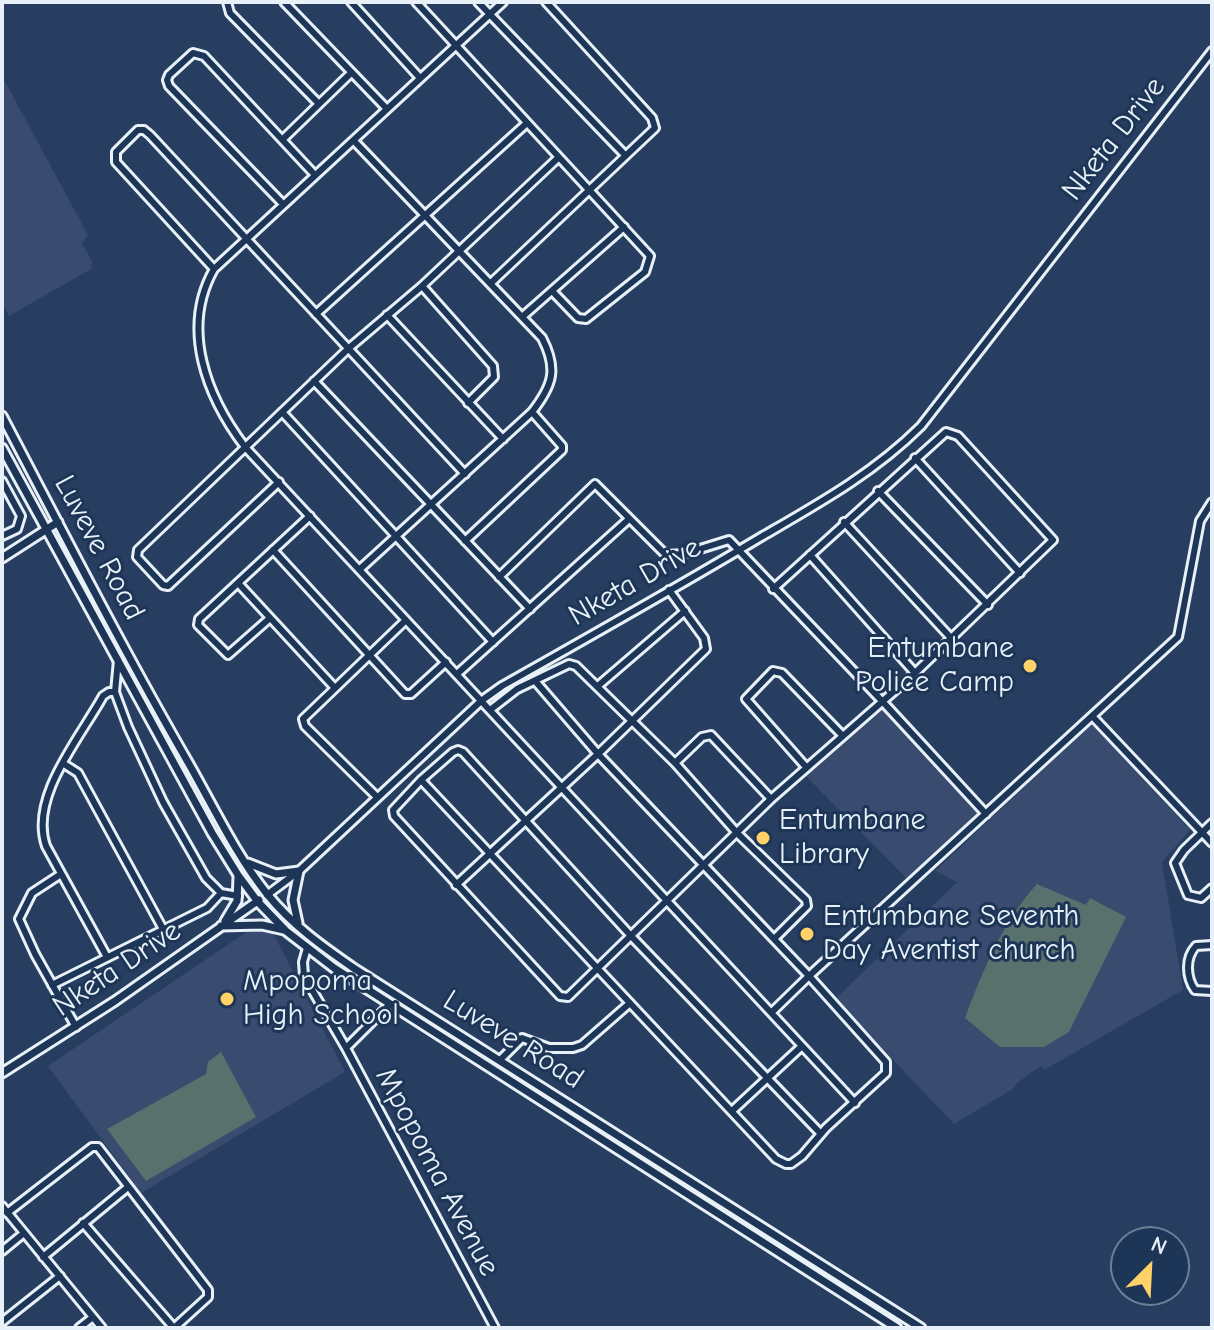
<!DOCTYPE html>
<html>
<head>
<meta charset="utf-8">
<style>
  body { margin:0 }
  #map { position:relative; width:1214px; height:1330px; overflow:hidden; background:#283e61; font-family:"Comic Neue",sans-serif }
  canvas { display:block }
  .frame { position:absolute; inset:0; border:4px solid #e8f1f8; pointer-events:none }
  .north { position:absolute; left:1110px; top:1226px; width:80px; height:80px; box-sizing:border-box; background:#1d3557; border:2px solid #6e8097; border-radius:50%; rotate:24deg; font-size:22px; font-weight:700; line-height:32px; text-align:center; color:#e8f1f8 }
  .north::after { content:''; display:block; margin:auto; width:28px; height:36px; background:#ffd166; clip-path:polygon(50% 0,100% 100%,50% 72%,0 100%) }
</style>
</head>
<body>
<div id="map">
<canvas width="1214" height="1330"></canvas>
<div class="frame"></div>
<div class="north">N</div>
</div>
<script>
const context = document.querySelector('canvas').getContext('2d');
context.lineJoin = 'round';
function fill(path, color) { context.fillStyle = color; context.fill(path, 'evenodd'); }
function stroke(path, color, width, dash) { context.strokeStyle = color; context.lineWidth = width; context.lineCap = dash ? 'butt' : 'round'; context.setLineDash(dash || []); context.stroke(path); }
function write(font, color, halo, rows, align = 'center') {
  context.font = font + ' "Comic Neue",sans-serif'; context.lineWidth = 6; context.setLineDash([]); context.textBaseline = 'middle'; context.strokeStyle = halo; context.fillStyle = color; for (const [text, x, y, turn = 0] of rows) {
    context.save(); context.translate(x, y); context.rotate((+turn || 0) * Math.PI / 180); context.textAlign = isNaN(turn) ? turn : align; if (halo) context.strokeText(text, 0, 0); context.fillText(text, 0, 0); context.restore();
  }
}
fill(new Path2D(`
  M2 76 88 235 82 243 92 261 91 269 9 316 2 304Z
  M882 703 984 815 910 882 803 773Z
  M1092 724 1190 830 1162 862 1183 990 1044 1070 1041 1066 1017 1083 1013 1089 954 1124 835 999 957 882 935 871Z
  M251 929 273 933 345 1072 141 1193 48 1066Z`), '#394b6f');
fill(new Path2D(`
  M1037 884 1086 905 1090 898 1126 917 1069 1032 1044 1047H1000L965 1018C982 972 1003 921 1037 884Z
  M221 1052 256 1117 146 1181 107 1129 206 1074 208 1062Z`), '#58716d');
const minor = new Path2D(`
  M227 2 230 13 319 104
  M284 2 386 108
  M351 2 420 78
  M416 2 650 256 645 272 586 319 578 318 553 292
  M478 2 625 155
  M503 2 214 269C180 329 207 397 245 447L855 1103
  M283 139 351 73
  M354 141 542 338C558 369 553 385 532 412L360 569
  M282 203 169 86 167 80 169 75 193 53 204 56 315 175
  M214 269 116 162V152L138 130H144L150 135 465 474
  M491 283 655 128 652 118 546 2
  M422 286 493 366 494 377 468 403
  M316 314 527 123
  M387 315 503 439
  M522 317 624 227
  M314 381 530 609
  M282 412 493 642
  M915 458 1020 573
  M2 481 21 516 17 529 2 536
  M279 482 168 586 163 585 137 557 138 550 349 348 422 286 558 158
  M878 491 988 605
  M844 522 951 638
  M465 541 562 450V446L532 412
  M273 550 405 694H411L446 662
  M810 555 915 673
  M499 577 595 484 666 555 684 554 729 540 882 701 986 814
  M238 583 334 687
  M773 589 946 432 958 436 1053 540 915 673 771 799 568 997 560 996 394 816 393 810 421 780 453 752 458 750 463 752 631 936 821 1134
  M270 618 228 655 198 625 199 619 310 516
  M457 674 629 519
  M599 685 685 611
  M115 692 118 660
  M490 710 517 689 569 664 576 666 675 763 737 833 806 900 807 906 774 939
  M1093 717 1212 843
  M675 763 702 737 711 735 771 799
  M64 764 78 773 163 929
  M806 767 746 699 773 671 782 673 842 735
  M421 780 776 1159 786 1164H791L802 1156 826 1128 886 1073V1062L809 976 598 754 536 682
  M377 797 305 726 303 719 406 620
  M1212 823 1184 850 1175 863 1188 895 1201 898 1212 888
  M61 874 32 893 19 919 35 954 76 1027
  M456 885 598 754 706 649 704 638 669 590
  M267 895 299 871 481 701 502 686C589 637 676 588 761 537 818 504 874 473 921 426L1212 51
  M1212 945 1196 946C1185 958 1186 977 1195 990L1212 991
  M307 948 303 962 304 976 346 1048
  M107 957 46 846C29 797 80 738 103 696L109 692H115L128 727 163 802 206 878 221 893 238 896
  M52 985 207 908 221 893
  M390 1004 346 1048 495 1328
  M772 1012 809 976 1178 637 1200 521 1212 502
  M500 1060 522 1038 549 1048H573L582 1045 630 1003
  M732 1111 802 1046
  M2 1206 102 1328
  M7 1213 92 1147H98L208 1290V1297L174 1328
  M83 1223 173 1327
  M2 1251 24 1233
  M43 1257 128 1187
  M2 1322 60 1276
  M79 1328 93 1317`);
const tertiary = new Path2D(`
  M2 416C63 532 123 650 189 764 214 808 236 855 267 894 292 925 323 947 355 969L921 1328
  M2 448 212 833 238 875 258 902 286 931 334 968 897 1328
  M2 558 58 522
  M248 863 276 874 299 871 293 900 298 923
  M225 921 237 901 238 877
  M221 926 262 925 284 930
  M2 1073 115 1001 259 900`);
stroke(minor, '#e8f1f8', 12);
stroke(tertiary, '#e8f1f8', 13);
stroke(minor, '#1d3557', 6);
stroke(tertiary, '#1d3557', 7);
for (const [x, y, r, color] of [
  [1030,666,8,"#ffd166"],
  [763,838,8,"#ffd166"],
  [807,934,8,"#ffd166"],
  [227,999,8,"#ffd166"]
]) { const dot = new Path2D(); dot.arc(x, y, r, 0, 2 * Math.PI); context.fillStyle = color; context.fill(dot); stroke(dot, '#1d3557', 3); }
write('30px', '#e8f1f8', '#1d3557', [
  ["Nketa Drive",1114,139,-52],
  ["Luveve Road",99,548,62],
  ["Nketa Drive",635,582,-30],
  ["Nketa Drive",117,969,-34],
  ["Luveve Road",513,1040,32],
  ["Mpopoma Avenue",437,1172,62]
]);
write('30px', '#e8f1f8', '#1d3557', [
  ["Entumbane",1014,649,"right"],
  ["Police Camp",1014,683,"right"],
  ["Entumbane",779,821],
  ["Library",779,855],
  ["Entumbane Seventh",823,917],
  ["Day Aventist church",823,951],
  ["Mpopoma",243,982],
  ["High School",243,1016]
], 'left');
</script>
</body>
</html>
